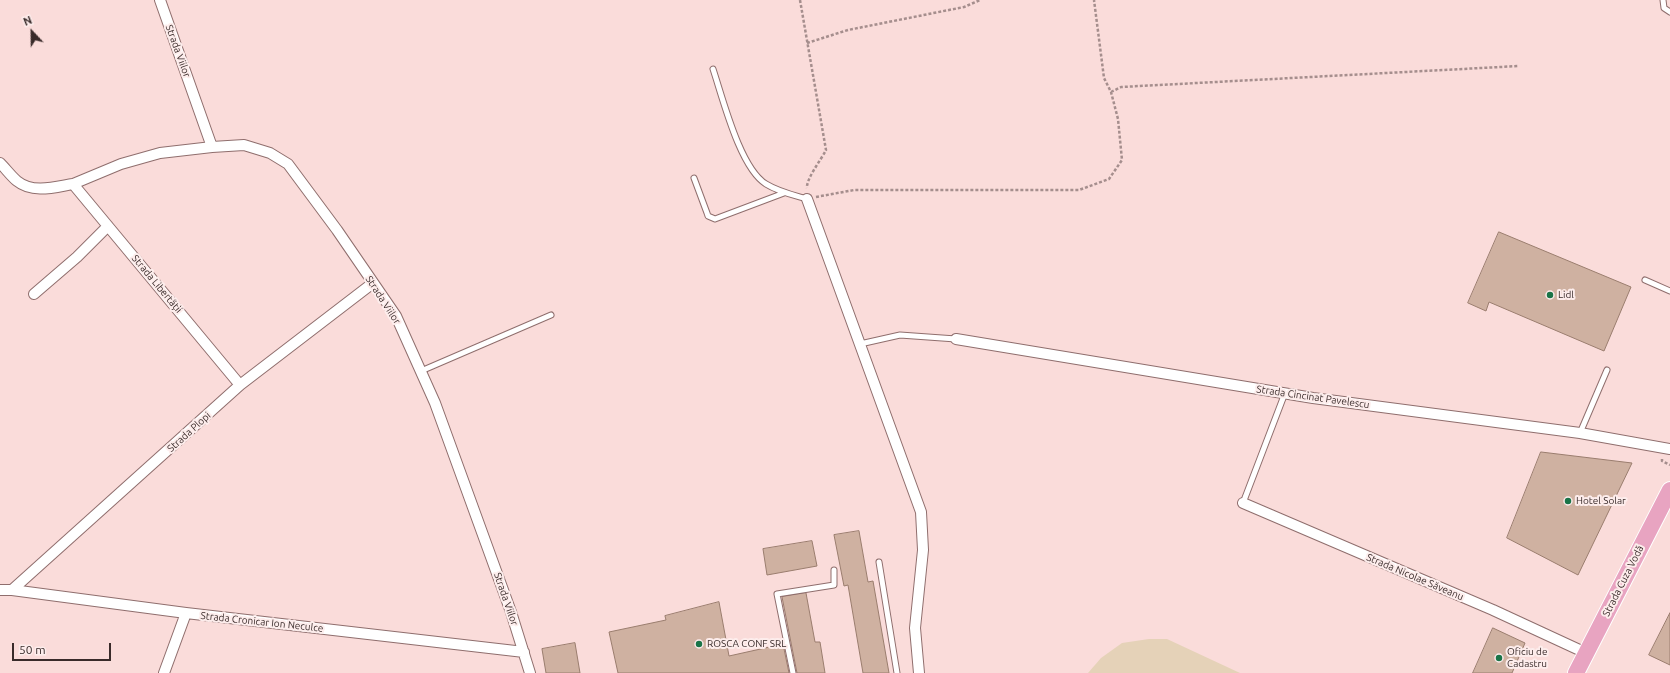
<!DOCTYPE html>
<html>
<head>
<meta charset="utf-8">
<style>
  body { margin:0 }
  #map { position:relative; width:1670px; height:673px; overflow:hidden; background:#fadcda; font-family:Ubuntu,sans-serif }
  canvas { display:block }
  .north { position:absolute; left:12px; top:12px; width:40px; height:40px; -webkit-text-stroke:3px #fdedec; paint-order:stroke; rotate:338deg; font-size:11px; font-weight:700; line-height:16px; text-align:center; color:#392b2a }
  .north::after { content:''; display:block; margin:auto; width:14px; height:18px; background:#392b2a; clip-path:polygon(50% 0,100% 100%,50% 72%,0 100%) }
  .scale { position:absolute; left:12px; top:643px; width:99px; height:18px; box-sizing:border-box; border:2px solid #392b2a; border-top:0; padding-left:5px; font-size:12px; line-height:14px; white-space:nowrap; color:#392b2a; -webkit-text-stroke:3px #fdedec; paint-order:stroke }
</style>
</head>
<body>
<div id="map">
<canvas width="1670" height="673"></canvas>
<div class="north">N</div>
<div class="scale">50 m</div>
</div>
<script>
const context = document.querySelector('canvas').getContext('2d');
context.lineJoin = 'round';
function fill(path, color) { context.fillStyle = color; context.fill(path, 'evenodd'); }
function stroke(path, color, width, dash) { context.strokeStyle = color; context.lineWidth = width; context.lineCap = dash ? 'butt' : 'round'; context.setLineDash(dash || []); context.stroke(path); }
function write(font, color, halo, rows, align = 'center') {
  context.font = font + ' Ubuntu,sans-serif'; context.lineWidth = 4; context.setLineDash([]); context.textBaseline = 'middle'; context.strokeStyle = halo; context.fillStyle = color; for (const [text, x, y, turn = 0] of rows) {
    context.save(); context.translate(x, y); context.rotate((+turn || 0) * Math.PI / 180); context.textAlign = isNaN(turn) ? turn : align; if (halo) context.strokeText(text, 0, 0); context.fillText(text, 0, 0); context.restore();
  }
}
fill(new Path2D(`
  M1149 639H1167L1240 673H1088L1101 658 1122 643Z`), '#e5d2b8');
const building = new Path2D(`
  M1499 232 1631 287 1604 351 1489 302 1486 311 1468 303Z
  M1541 452 1632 463 1578 575 1507 538Z
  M859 531 868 582 873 581 889 673H863L848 585 844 586 834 535Z
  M812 541 817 566 767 575 763 549Z
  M806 593 815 642H820L825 673H797L782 597Z
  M719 602 729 656 783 644 789 673H618L609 632 666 620 665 616Z
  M1670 613V665L1649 655Z
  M1493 628 1525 643 1512 673H1473Z
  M575 643 580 673H546L542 649Z`);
fill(building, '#cfb1a1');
stroke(building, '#9a7d6e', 1);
const lane = new Path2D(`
  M1663 0 1664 8 1670 12
  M713 69C723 99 740 168 766 184 779 192 793 195 807 199
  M694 178 707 213 708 216 715 219 784 193
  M1645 280 1670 291
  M860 344 900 335 956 339
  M421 371 551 315
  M1580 433 1607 370
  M1243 503 1285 393
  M879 562 897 673
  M793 673 777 594 834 585V570`);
const street = new Path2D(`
  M160 0 212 147
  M0 163C6 169 11 176 17 181 33 194 55 187 73 184L240 385
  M73 184 121 164 160 153 212 147 244 145 270 153 288 164 337 230 396 316 435 403 511 612 530 673
  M807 199 921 512 923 550 915 628 919 673
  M34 294 77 257 108 226
  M956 339 1313 398 1580 433 1670 449
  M1243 503 1493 610 1586 653
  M0 590H12L186 613 524 652
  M12 590 240 385 373 283
  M164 673 186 613`);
const primary = new Path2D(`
  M1576 673 1670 490`);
stroke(lane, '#8f6e6d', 7);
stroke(street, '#8f6e6d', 12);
stroke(primary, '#fff', 18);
stroke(new Path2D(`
  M800 0 826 150C821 160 806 179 807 188
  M807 43 848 30 964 7 980 0
  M1111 92 1121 87 1519 66
  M816 197 854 190H1079L1109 179 1122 160 1118 119 1111 92 1104 78 1094 0
  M1662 459V461L1670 465`), '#a58e8d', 2.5, [3, 2]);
stroke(lane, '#fff', 5);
stroke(street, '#fff', 10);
stroke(primary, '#e8a4c1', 16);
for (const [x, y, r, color] of [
  [1550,295,4,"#1a7448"],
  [1568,501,4,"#1a7448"],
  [699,644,4,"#1a7448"],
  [1499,658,4,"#1a7448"]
]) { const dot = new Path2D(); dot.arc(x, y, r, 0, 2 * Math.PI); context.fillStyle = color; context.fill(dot); stroke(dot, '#fdedec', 1.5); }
write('10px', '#392b2a', '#fdedec', [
  ["Strada Viilor",178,51,70],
  ["Strada Libertății",157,284,50],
  ["Strada Viilor",383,300,57],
  ["Strada Cincinat Pavelescu",1313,397,8],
  ["Strada Plopi",189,432,-42],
  ["Strada Nicolae Săveanu",1415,577,23],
  ["Strada Cuza Vodă",1623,581,-63],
  ["Strada Viilor",506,599,71],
  ["Strada Cronicar Ion Neculce",262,622,6]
]);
write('10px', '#392b2a', '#fdedec', [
  ["Lidl",1558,295],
  ["Hotel Solar",1576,501],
  ["ROSCA CONF SRL",707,644],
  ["Oficiu de",1507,652],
  ["Cadastru",1507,664]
], 'left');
</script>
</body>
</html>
